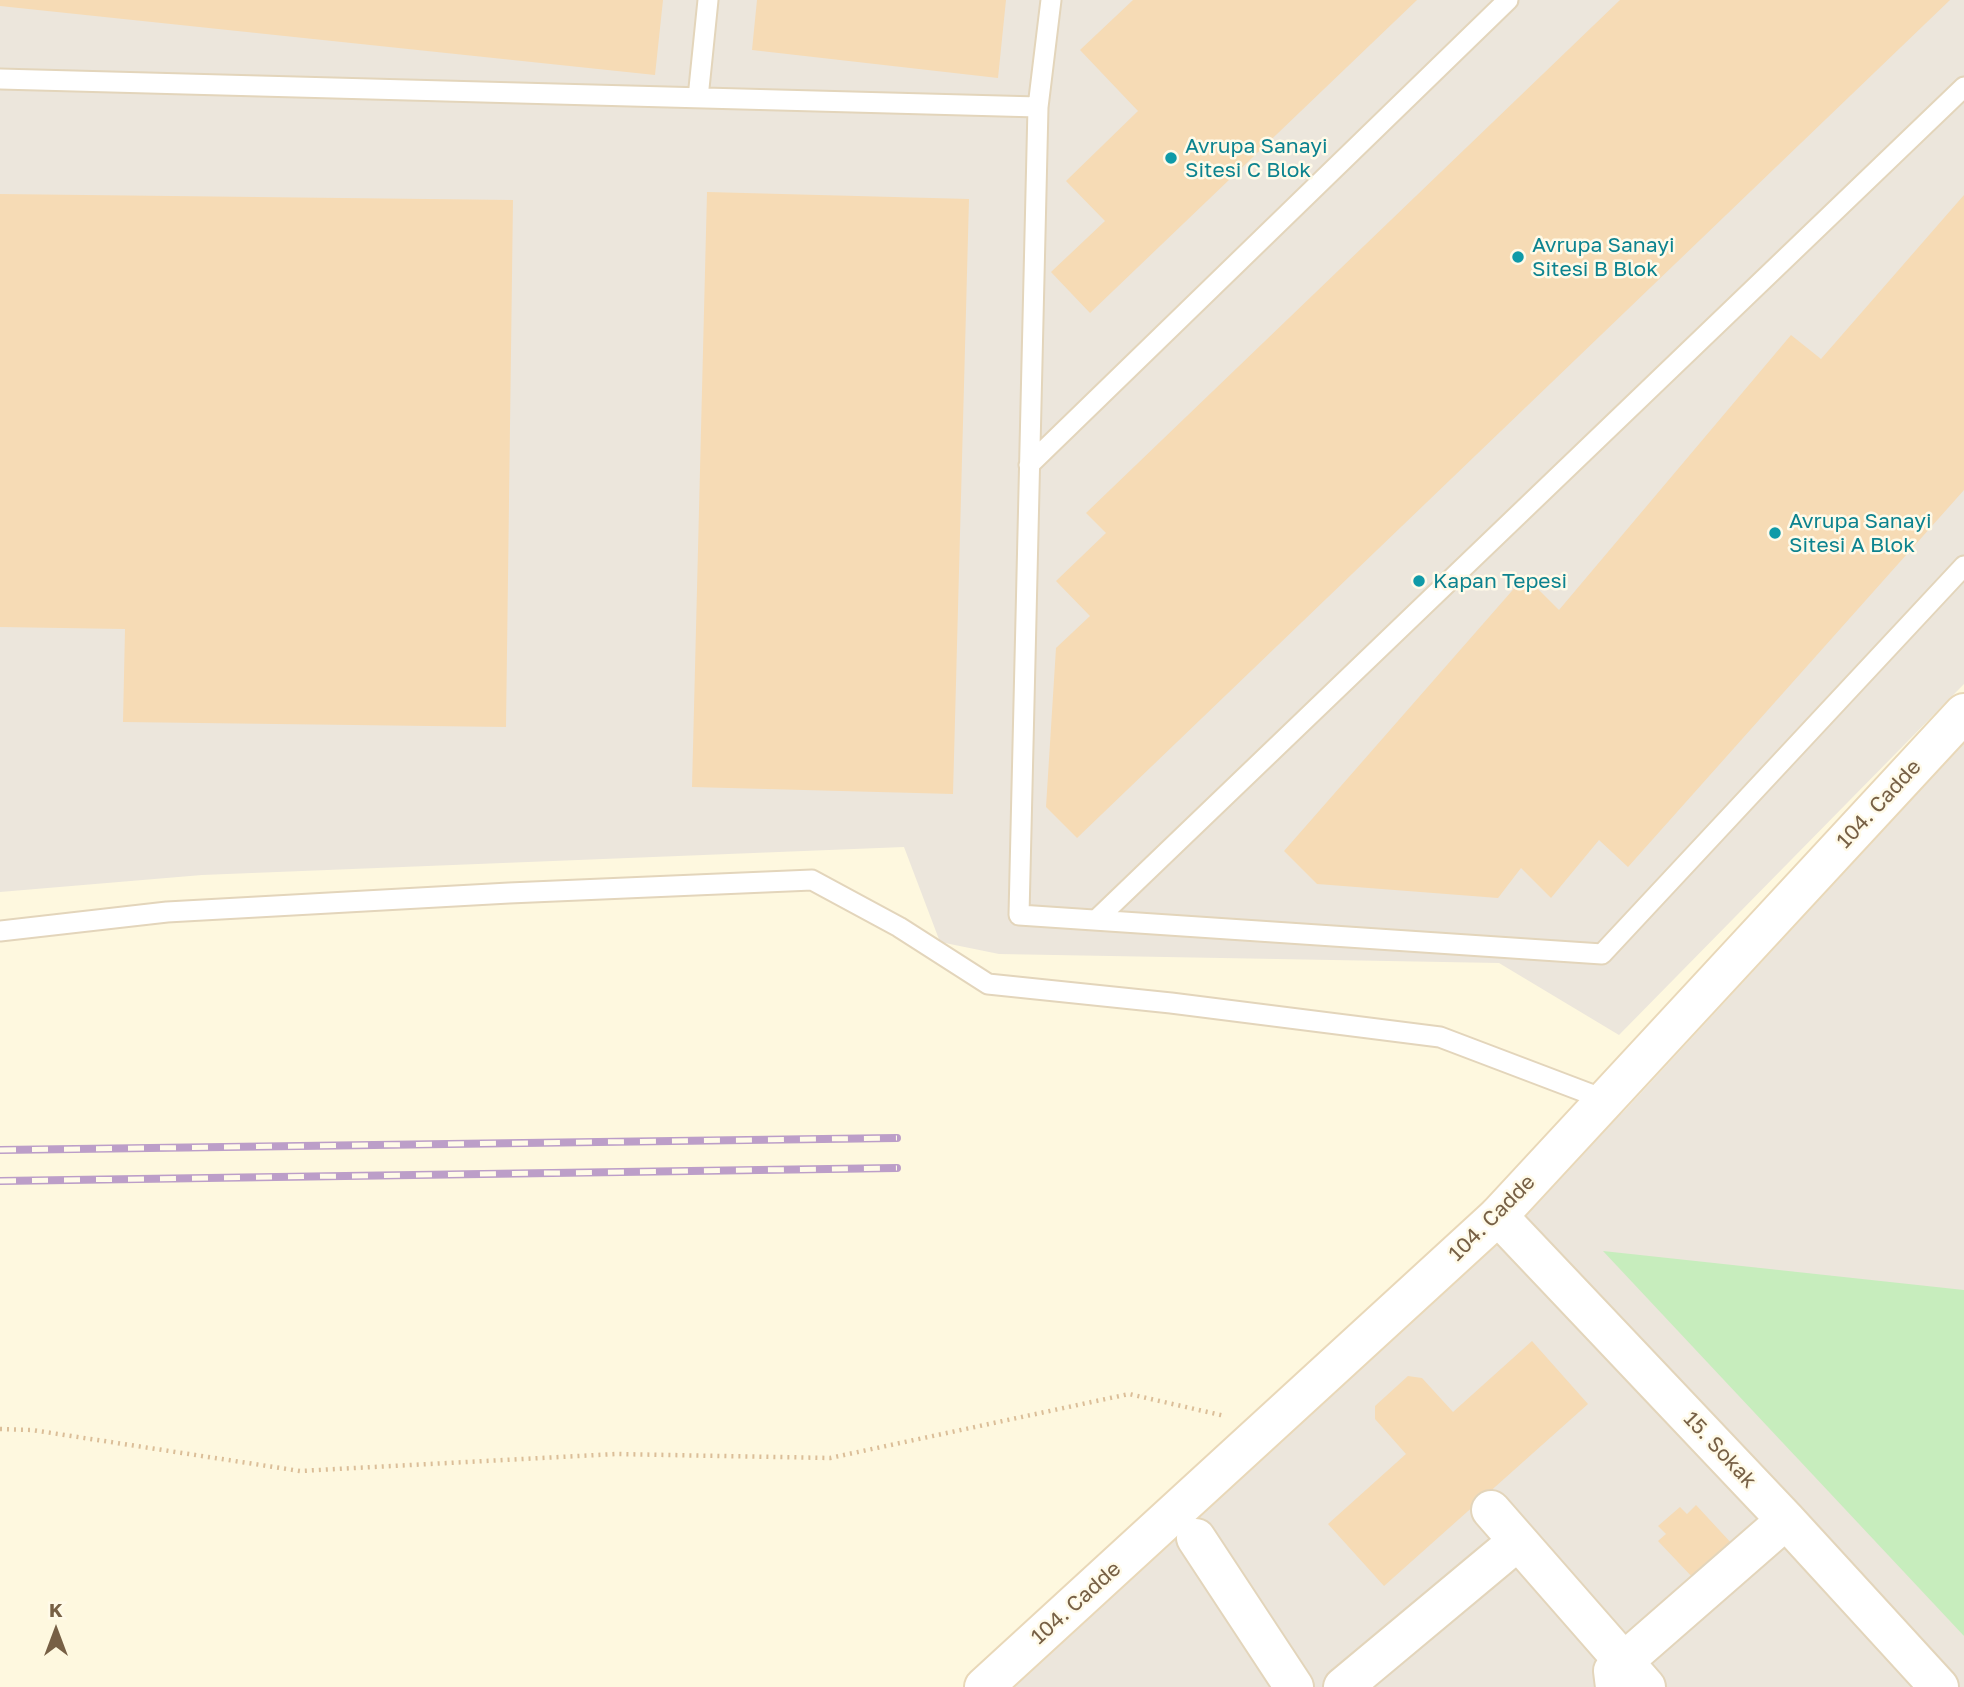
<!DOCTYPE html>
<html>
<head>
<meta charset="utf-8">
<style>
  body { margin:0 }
  #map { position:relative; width:1964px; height:1687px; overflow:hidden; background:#fef8df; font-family:"Golos Text",sans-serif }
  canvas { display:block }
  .north { position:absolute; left:21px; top:1596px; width:70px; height:70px; -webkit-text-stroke:5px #fffae8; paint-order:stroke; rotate:0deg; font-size:19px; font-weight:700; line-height:28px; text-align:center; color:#776045 }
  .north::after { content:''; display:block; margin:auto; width:24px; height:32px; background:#776045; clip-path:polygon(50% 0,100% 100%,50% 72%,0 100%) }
</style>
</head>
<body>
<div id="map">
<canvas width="1964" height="1687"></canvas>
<div class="north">K</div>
</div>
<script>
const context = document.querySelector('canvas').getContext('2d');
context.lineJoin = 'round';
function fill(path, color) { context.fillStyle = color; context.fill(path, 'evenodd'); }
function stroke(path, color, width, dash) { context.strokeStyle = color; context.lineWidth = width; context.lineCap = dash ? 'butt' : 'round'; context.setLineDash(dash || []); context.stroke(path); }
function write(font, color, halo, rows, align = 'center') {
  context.font = font + ' "Golos Text",sans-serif'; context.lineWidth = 5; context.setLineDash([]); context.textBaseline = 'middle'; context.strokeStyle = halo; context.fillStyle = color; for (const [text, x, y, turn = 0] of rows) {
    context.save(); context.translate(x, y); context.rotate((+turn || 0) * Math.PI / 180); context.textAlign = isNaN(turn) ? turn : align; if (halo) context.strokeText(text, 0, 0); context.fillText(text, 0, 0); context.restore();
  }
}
fill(new Path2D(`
  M0 0H1964V684L1619 1035 1499 963 999 954 940 942 904 847 202 875 0 892Z
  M1964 743V1687H985L1625 1110Z`), '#ece6dc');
fill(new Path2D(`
  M1603 1251 1964 1290V1636Z`), '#c7edbd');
fill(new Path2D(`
  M0 0H663L655 75 0 6Z
  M757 0H1006L998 78 752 50Z
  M1133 0H1417L1090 313 1051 272 1105 221 1066 181 1138 111 1080 50Z
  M1620 0H1950L1077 838 1046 807 1056 648 1090 616 1056 581 1106 533 1086 513Z
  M707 192 969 199 953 794 692 787Z
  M0 194 513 200 506 727 123 722 125 629 0 627Z
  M1964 195V490L1628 867 1599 840 1551 898 1521 868 1498 898 1317 884 1284 851 1525 576 1559 610 1791 335 1821 359Z
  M1532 1341 1588 1404 1384 1586 1328 1524 1406 1454 1375 1419V1406L1408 1376 1422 1378 1453 1412Z
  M1696 1505 1733 1545 1695 1580 1658 1541 1666 1534 1658 1526 1680 1507 1687 1514Z`), '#f6dbb5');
const lane = new Path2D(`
  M0 79 1038 107 1019 915 1602 954 1964 566
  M698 98 708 0
  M1038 107 1051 0
  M1029 465 1508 0
  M1096 920 1964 87
  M0 931 167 912 509 893 812 880 899 927 988 984 1171 1003 1440 1037 1606 1100`);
const street = new Path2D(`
  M1498 1216 1786 1520 1939 1687
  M1491 1510 1646 1687
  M1196 1538 1294 1687
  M1343 1687 1518 1541
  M1615 1687 1613 1671 1786 1520`);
const secondary = new Path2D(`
  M984 1687 1498 1216 1964 713`);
stroke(lane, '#e3d5bb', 23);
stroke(street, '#e3d5bb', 42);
stroke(secondary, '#e9d8b8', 42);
stroke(new Path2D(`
  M0 1429 32 1430 300 1471 615 1454 830 1458 1129 1394 1225 1416`), '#dbbe98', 4.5, [2, 5]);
stroke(lane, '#fff', 19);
stroke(street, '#fff', 38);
stroke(secondary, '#fff', 38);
const rail = new Path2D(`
  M0 1150 897 1138
  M0 1181 897 1168`);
stroke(rail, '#bc9ec8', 8);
stroke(rail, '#fffae8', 5, [16]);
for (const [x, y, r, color] of [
  [1171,158,7,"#0f9aa8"],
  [1518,257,7,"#0f9aa8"],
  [1775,533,7,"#0f9aa8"],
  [1419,581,7,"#0f9aa8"]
]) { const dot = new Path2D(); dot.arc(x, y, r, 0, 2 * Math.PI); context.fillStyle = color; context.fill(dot); stroke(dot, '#fffae8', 2.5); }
write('21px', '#0d838f', '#fffae8', [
  ["Avrupa Sanayi",1185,146],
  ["Sitesi C Blok",1185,170],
  ["Avrupa Sanayi",1532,245],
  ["Sitesi B Blok",1532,269],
  ["Avrupa Sanayi",1789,521],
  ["Sitesi A Blok",1789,545],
  ["Kapan Tepesi",1433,581]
], 'left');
write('21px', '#776045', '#fffae8', [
  ["104. Cadde",1879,804,-47],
  ["104. Cadde",1492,1218,-45],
  ["15. Sokak",1720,1450,47],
  ["104. Cadde",1076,1603,-42]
]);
</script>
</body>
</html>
